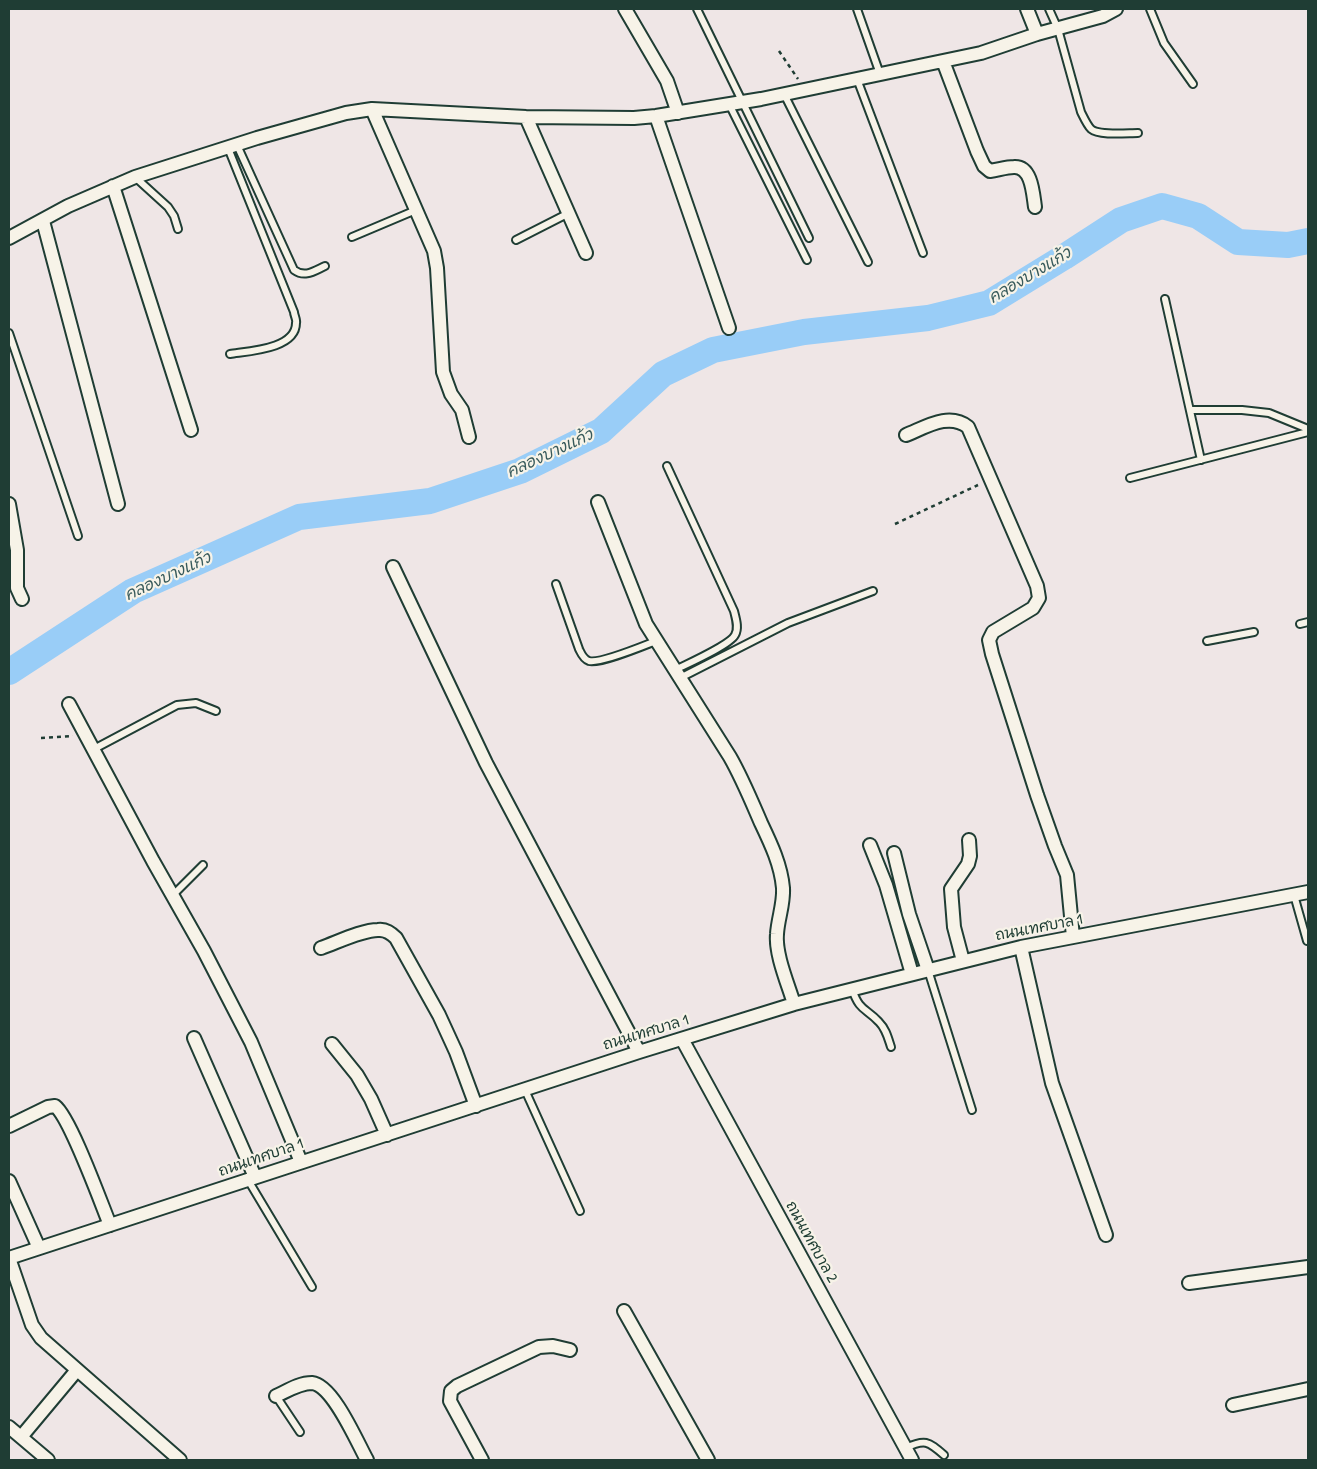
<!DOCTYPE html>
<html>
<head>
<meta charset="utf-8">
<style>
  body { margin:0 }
  #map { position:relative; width:1317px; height:1469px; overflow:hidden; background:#efe6e6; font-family:"Patrick Hand",sans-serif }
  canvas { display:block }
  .frame { position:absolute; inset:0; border:10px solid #1f3d34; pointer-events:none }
</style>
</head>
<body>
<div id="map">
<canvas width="1317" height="1469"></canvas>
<div class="frame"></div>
</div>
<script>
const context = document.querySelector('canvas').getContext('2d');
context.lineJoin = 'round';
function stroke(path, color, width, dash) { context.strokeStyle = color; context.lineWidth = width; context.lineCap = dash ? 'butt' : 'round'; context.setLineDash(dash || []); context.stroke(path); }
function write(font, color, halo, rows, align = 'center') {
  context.font = font + ' "Patrick Hand","Playpen Sans Thai",sans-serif'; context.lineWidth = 4.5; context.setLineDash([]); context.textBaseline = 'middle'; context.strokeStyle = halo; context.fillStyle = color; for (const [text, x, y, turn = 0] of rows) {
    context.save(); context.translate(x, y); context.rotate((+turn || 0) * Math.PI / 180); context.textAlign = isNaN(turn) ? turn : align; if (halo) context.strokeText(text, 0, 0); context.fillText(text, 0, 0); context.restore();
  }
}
stroke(new Path2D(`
  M9 672 133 591 299 517 430 501 520 471 601 431 663 374 713 350 804 332 928 318 989 303 1064 257 1121 220 1162 206 1198 216 1238 242 1288 245 1308 241`), '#99cdf7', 26);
const lane = new Path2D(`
  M697 9 809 238
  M857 9 880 74
  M1049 9 1058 29 1081 112C1084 118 1087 125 1091 129 1099 136 1127 133 1138 133
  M1150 9 1164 43 1193 84
  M857 79 923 253
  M784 94 868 262
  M729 104 807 260
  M237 145 294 270C305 278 314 271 325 266
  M228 148 294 312C294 315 297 320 296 323 296 349 249 351 230 354
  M135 177 168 207 174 216 178 229
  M352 237 416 210
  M516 240 569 213
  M1165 299 1201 460
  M9 333 78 536
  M1190 410H1242L1269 413 1308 429
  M667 466 734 611C736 619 739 628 735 635 730 645 687 664 675 670
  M1130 478 1308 432
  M556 584 579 649C581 653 583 659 589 661 600 664 643 646 656 641
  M1300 624 1308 622
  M1207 641 1254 632
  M680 678 788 623 873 591
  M94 749 177 705 196 703 216 711
  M173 895 203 865
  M1294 895 1307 941
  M928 970 972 1110
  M852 989C860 1012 865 1007 879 1022 886 1029 888 1038 891 1047
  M525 1090 580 1211
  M248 1180 312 1287
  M276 1396 300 1432
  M905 1448C925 1439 928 1441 944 1455`);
const street = new Path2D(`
  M625 9 667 81 678 113
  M1027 9 1037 34
  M943 61 977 151 984 166 990 171C998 170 1006 167 1014 167 1032 166 1033 194 1035 207
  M372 109 434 251 437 268 443 372 451 394 462 410 469 437
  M656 116 729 328
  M526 117 586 253
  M113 186 191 430
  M43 221 118 504
  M9 238 68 206 135 177 257 138 346 113 372 109 526 117 634 118 656 116 761 99 981 53 1037 34 1103 16 1116 9
  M906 435C926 427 949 412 968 427L1037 586 1039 598 1033 608 993 632 989 640 992 654 1037 795 1055 846 1067 875 1073 937
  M598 502 646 624 730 757C742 778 751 800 761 823 771 844 781 865 783 888 784 904 778 918 777 934 775 954 788 984 794 1004
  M9 504 17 550V588L22 599
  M393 567 486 763 639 1052
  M69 704 153 861 204 951 251 1042 301 1162
  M870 845 886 885 912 974
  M894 853 909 914 928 970
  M1021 947 1052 1083 1106 1235
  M321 948C338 942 362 930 378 930 386 929 391 933 396 938L439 1015 456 1052 476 1106
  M963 961 954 927 951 889 968 864 970 856 969 840
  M194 1038 255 1177
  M682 1039 912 1460
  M332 1044 357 1075 371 1099 387 1135
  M9 1126 48 1107 55 1106C70 1117 101 1203 110 1225
  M9 1181 39 1248
  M1189 1283 1308 1267
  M624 1311 708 1460
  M276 1396C287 1391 299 1383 312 1383 333 1385 357 1442 367 1460
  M1233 1405 1308 1389
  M9 1427 48 1460
  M21 1437 77 1370
  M180 1460 41 1338 32 1325 9 1258 639 1052 794 1004 1021 947 1308 892
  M482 1460 450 1401 451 1391 457 1386 539 1347 553 1346 570 1350`);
stroke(lane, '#1f3d34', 10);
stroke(street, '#1f3d34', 16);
stroke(new Path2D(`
  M779 51 798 79
  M895 524 978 485
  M41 738 73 736`), '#1f3d34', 2.5, [4, 4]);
stroke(lane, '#f7f3e8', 6);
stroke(street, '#f7f3e8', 12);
write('15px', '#1f3d34', '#f7f3e8', [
  ["ถนนเทศบาล 1",1039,928,-11],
  ["ถนนเทศบาล 1",646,1033,-17],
  ["ถนนเทศบาล 1",261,1158,-19],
  ["ถนนเทศบาล 2",811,1242,61]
]);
write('italic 16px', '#375a5b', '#f7f3e8', [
  ["คลองบางแก้ว",1030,276,-31],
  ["คลองบางแก้ว",550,454,-25],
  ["คลองบางแก้ว",168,577,-25]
]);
</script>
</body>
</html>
